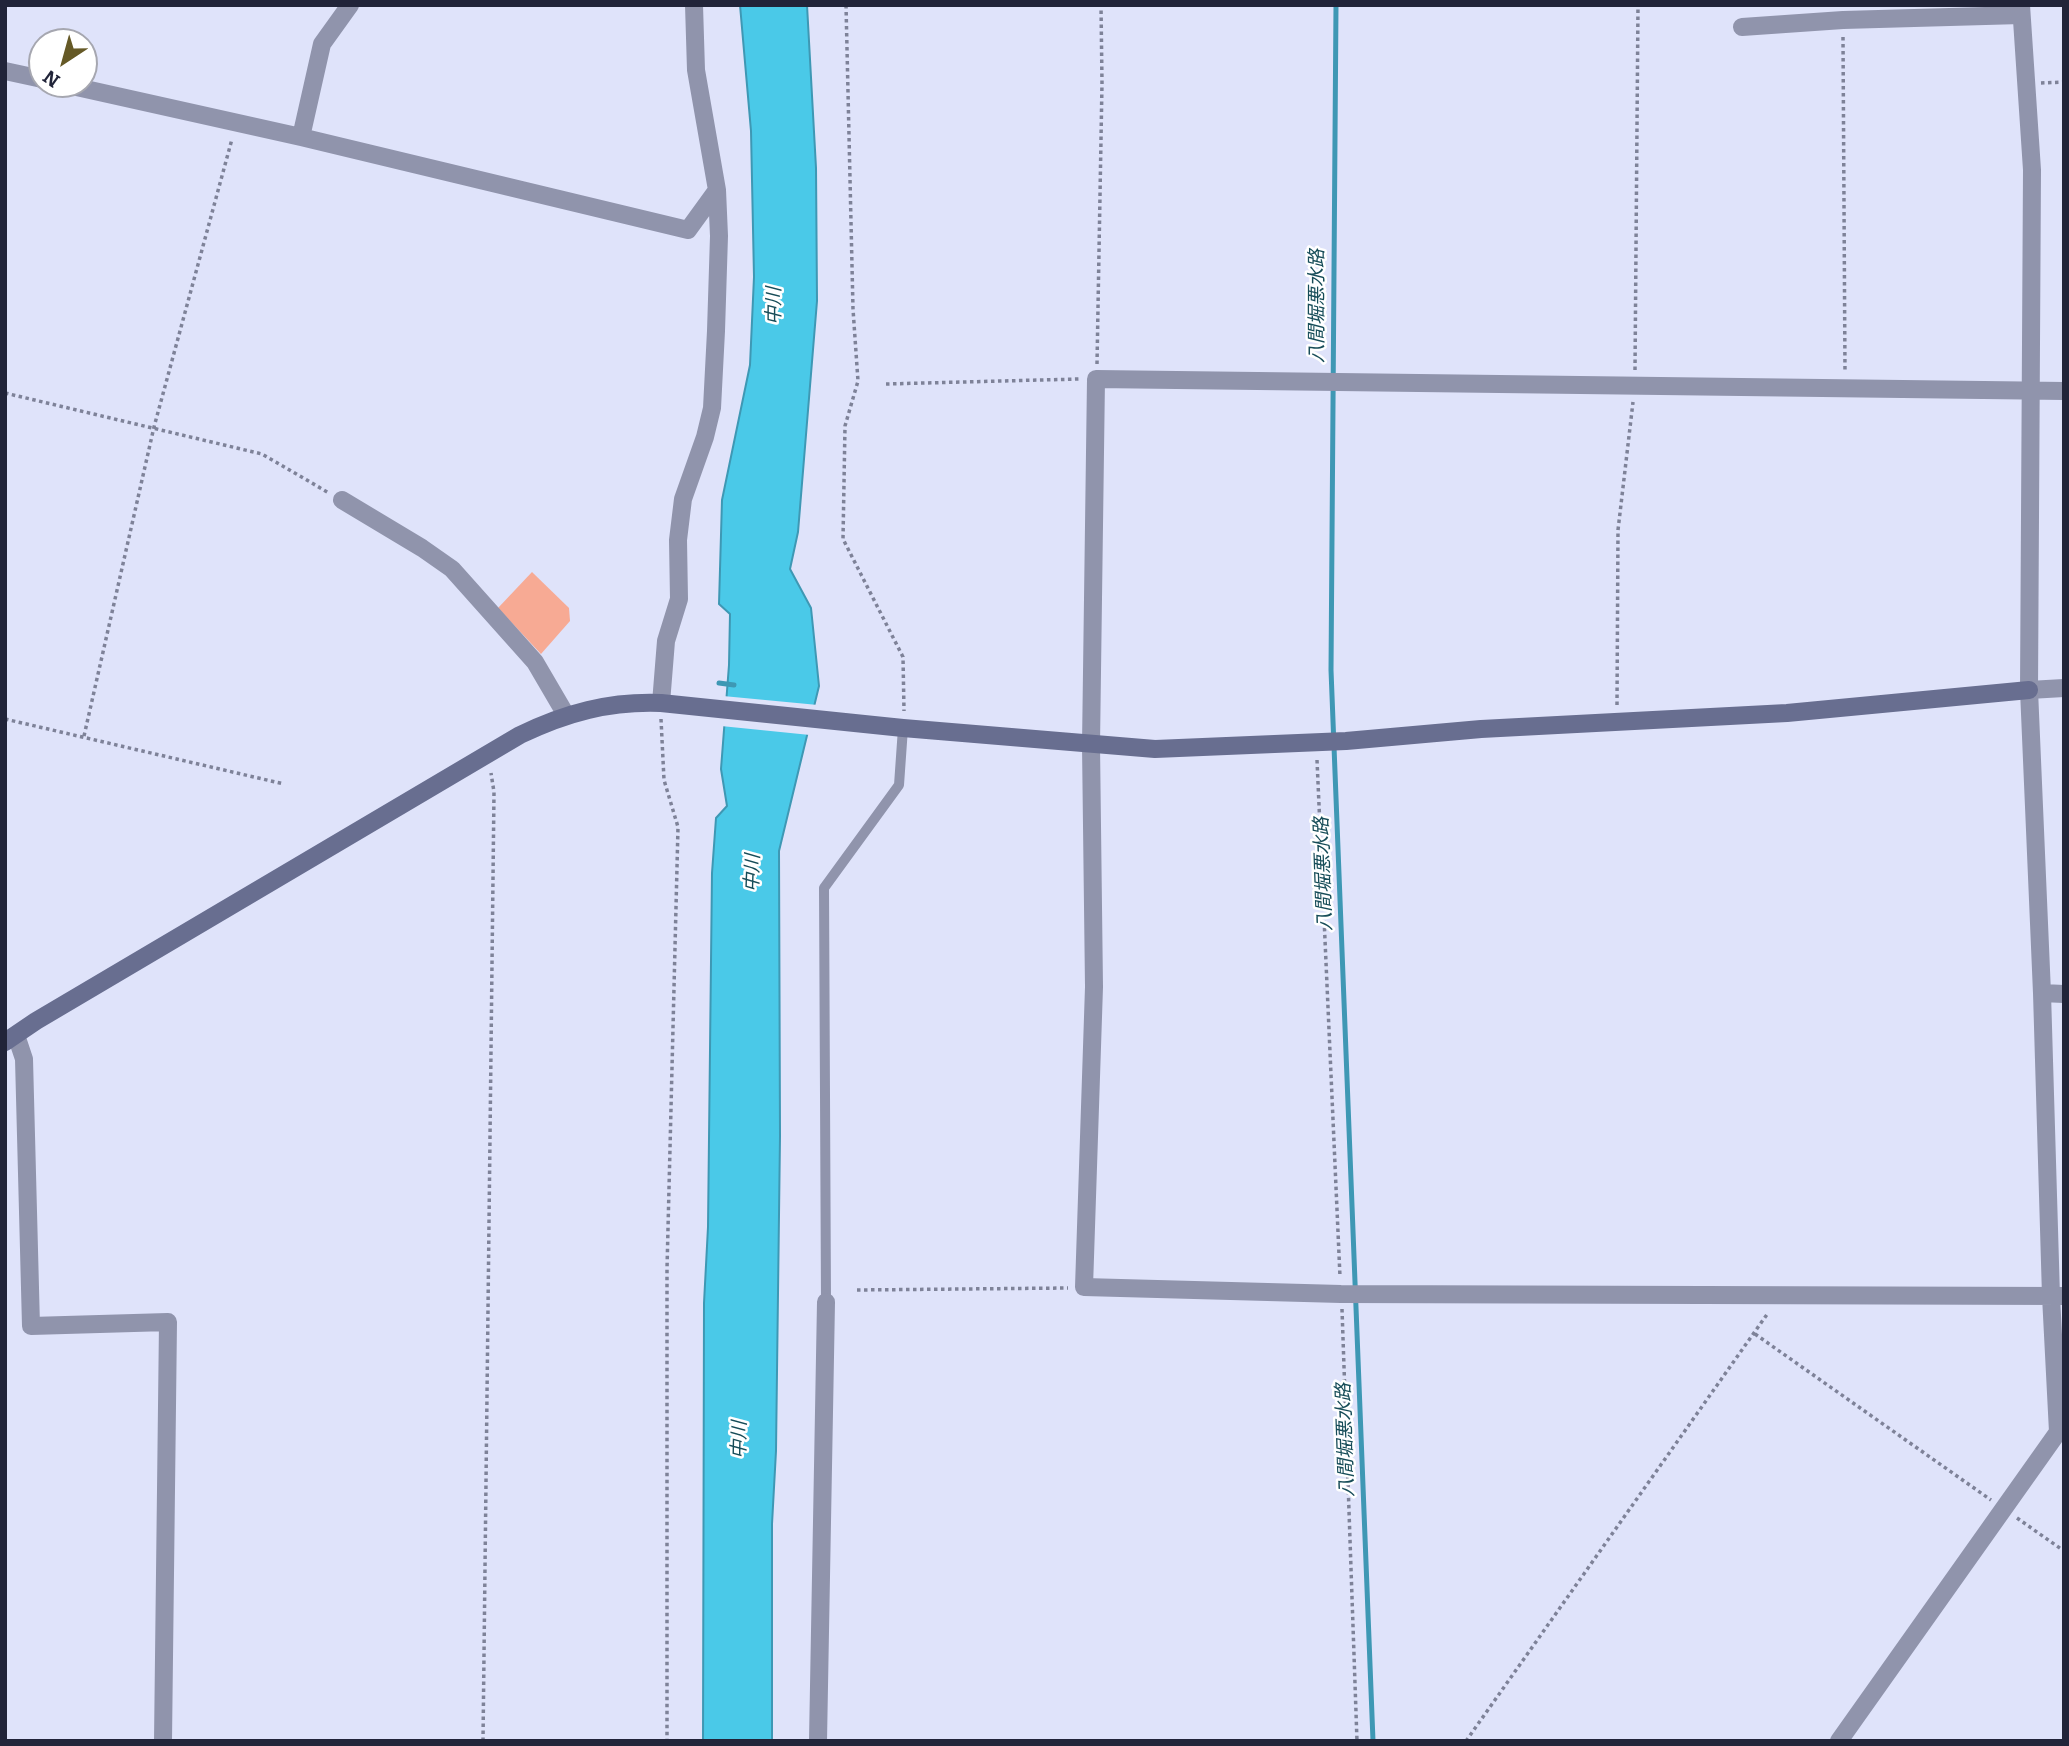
<!DOCTYPE html>
<meta charset="utf-8">
<style>
body{margin:0}
#map{position:relative;width:2069px;height:1746px;overflow:hidden;background:#dfe3fa;font-family:Bitter,serif}
canvas{display:block}
.frame{position:absolute;inset:0;border:7px solid #212439;pointer-events:none}
.north{position:absolute;left:28px;top:28px;width:70px;height:70px;box-sizing:border-box;background:#fff;border:2px solid #a6a7b0;border-radius:50%;rotate:216deg;font-size:19px;font-weight:700;line-height:28px;text-align:center;color:#212439}
.north::after{content:'';display:block;margin:auto;width:24px;height:32px;background:#655926;clip-path:polygon(50% 0,100% 100%,50% 72%,0 100%)}
</style>
<div id="map">
<canvas width="2069" height="1746"></canvas>
<div class="frame"></div>
<div class="north">N</div>
</div>
<script>
const g = document.querySelector('canvas').getContext('2d');
g.lineJoin = 'round';
function paint(path, color) { g.fillStyle = color; g.fill(path, 'evenodd'); }
function trace(path, color, width, dash) { g.strokeStyle = color; g.lineWidth = width; g.lineCap = dash ? 'butt' : 'round'; g.setLineDash(dash || []); g.stroke(path); }
function write(font, color, halo, rows, align = 'center') {
  g.font = font + ' Bitter,"Noto Sans JP",serif'; g.lineWidth = 5; g.setLineDash([]); g.textBaseline = 'middle'; g.strokeStyle = halo; g.fillStyle = color; for (const [text, x, y, turn = 0] of rows) {
    g.save(); g.translate(x, y); g.rotate((+turn || 0) * Math.PI / 180); g.textAlign = isNaN(turn) ? turn : align; if (halo) g.strokeText(text, 0, 0); g.fillText(text, 0, 0); g.restore();
  }
}
paint(new Path2D(`
 M532 572 569 608 570 621 541 654 498 608Z`), '#f7aa94');
const water = new Path2D(`
 M740 5H807L816 168 817 301 798 532 790 569 811 608 819 686 779 851 780 1136 776 1451 772 1524V1741H703L704 1303 708 1227 712 873 716 818 727 806 721 769 729 665 730 614 719 604 722 500 750 365 754 277 751 131Z`);
paint(water, '#4ac9e8');
trace(water, '#3e98b4', 2);
paint(new Path2D(`
 M723 696 818 705 810 735 721 726Z`), '#dfe3fa');
trace(new Path2D(`
 M1336 5 1331 670 1373 1741
 M719 683 734 685`), '#3e98b4', 5);
trace(new Path2D(`
 M846 5 853 309 858 381 845 426 843 539 903 657 904 711
 M1843 37 1845 372
 M2041 83 2064 82
 M1097 364 1102 83 1101 5
 M1635 370 1638 5
 M886 384 1079 379
 M5 393 262 454 329 493
 M1617 705 1618 530 1633 402
 M5 719 284 784
 M661 719 664 780 678 827 667 1269V1741
 M84 736 154 427 232 139
 M1317 760 1340 1277
 M857 1290 1068 1288
 M1342 1309 1357 1741
 M1755 1334 1991 1500
 M2017 1518 2064 1551
 M483 1741 494 792 491 773
 M1466 1741 1768 1313`), '#7e8298', 3.5, [3.5, 3.5]);
trace(new Path2D(`
 M826 1302 824 888 899 785 903 728`), '#9094ac', 10);
trace(new Path2D(`
 M1742 27 1843 20 2021 15
 M5 71 42 79
 M63 84 301 137 688 230 717 190
 M301 137 322 44 350 5
 M2064 391 1096 379 1091 745 1094 987 1084 1287 1341 1294 2064 1296
 M342 500 422 548 452 569 535 662 566 715
 M2029 690 2064 688
 M661 703 666 641 679 599 678 540 683 499 705 437 712 408 716 331 719 236 717 190 696 70 694 5
 M2042 993 2064 994
 M16 1035 24 1059 31 1326 168 1322 163 1741
 M818 1741 826 1302
 M1839 1741 2058 1432 2051 1296 2042 993 2029 690 2032 170 2021 5`), '#9094ac', 18);
trace(new Path2D(`
 M5 1042 36 1021 520 735C566 713 609 701 661 703L903 728 1155 749 1346 741 1481 729 1787 713 2029 690`), '#686e90', 18);
write('italic 19px', '#164c58', '#fff', [
 ["中川",775,306,-90],
 ["八間堀悪水路",1318,306,-90],
 ["中川",753,873,-88],
 ["八間堀悪水路",1324,874,-92],
 ["中川",740,1440,-89],
 ["八間堀悪水路",1346,1440,-92]
]);
</script>
